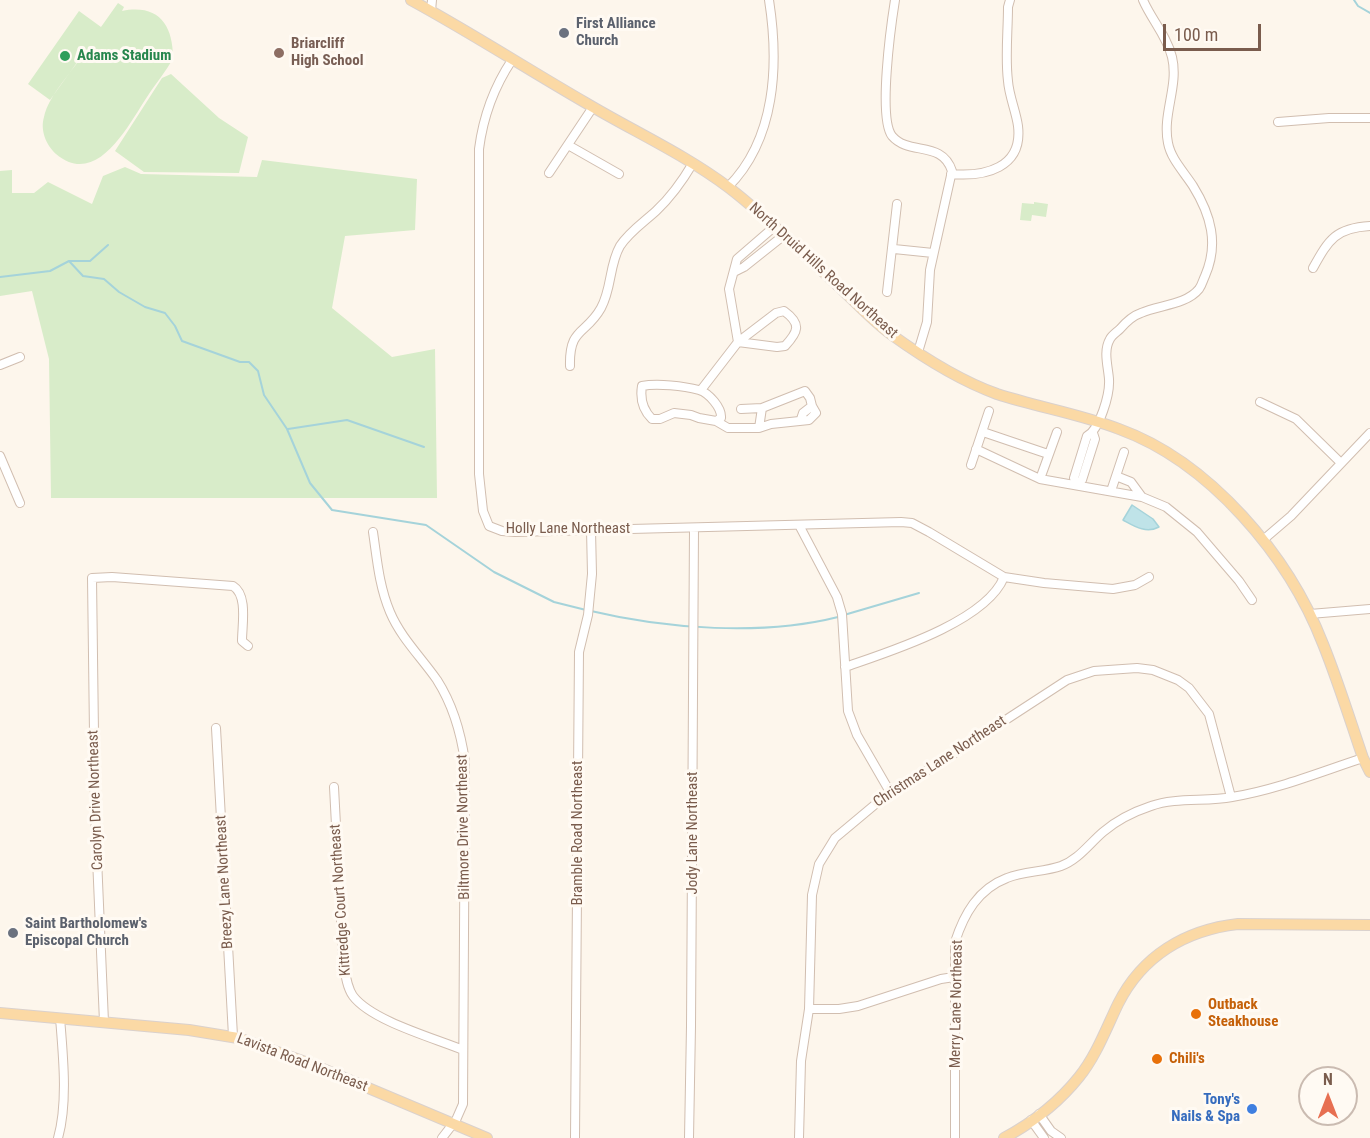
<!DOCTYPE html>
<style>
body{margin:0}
#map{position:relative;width:1370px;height:1138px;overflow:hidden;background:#fdf6ec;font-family:"Roboto Condensed",sans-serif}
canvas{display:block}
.north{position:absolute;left:1298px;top:1066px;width:60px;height:60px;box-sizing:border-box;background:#fffaf3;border:2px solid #cabbb1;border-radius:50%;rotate:0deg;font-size:16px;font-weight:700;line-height:24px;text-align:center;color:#7a5c4d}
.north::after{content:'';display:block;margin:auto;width:21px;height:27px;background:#e76f51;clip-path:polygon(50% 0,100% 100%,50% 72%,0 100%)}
.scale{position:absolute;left:1163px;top:24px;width:98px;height:27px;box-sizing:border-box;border:3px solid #7a5c4d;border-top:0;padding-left:8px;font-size:18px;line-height:21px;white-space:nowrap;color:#7a5c4d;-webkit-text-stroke:4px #fffaf3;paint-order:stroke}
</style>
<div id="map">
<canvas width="1370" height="1138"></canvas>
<div class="north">N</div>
<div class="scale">100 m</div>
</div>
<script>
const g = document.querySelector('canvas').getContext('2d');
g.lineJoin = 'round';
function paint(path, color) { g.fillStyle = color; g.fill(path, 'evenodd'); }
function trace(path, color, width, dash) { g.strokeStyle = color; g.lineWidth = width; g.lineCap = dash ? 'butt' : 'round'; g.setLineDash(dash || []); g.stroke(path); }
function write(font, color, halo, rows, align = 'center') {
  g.font = font + ' "Roboto Condensed",sans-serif'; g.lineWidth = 6; g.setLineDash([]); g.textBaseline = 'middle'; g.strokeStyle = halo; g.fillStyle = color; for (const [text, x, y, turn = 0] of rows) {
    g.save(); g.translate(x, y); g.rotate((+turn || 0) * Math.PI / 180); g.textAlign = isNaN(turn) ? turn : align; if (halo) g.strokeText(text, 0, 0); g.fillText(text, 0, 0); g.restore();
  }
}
paint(new Path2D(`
 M118 3 124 7 122 11C158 4 173 24 173 58 166 72 155 84 147 97 129 124 97 189 56 154 46 145 40 130 44 117 49 94 74 70 86 50L50 100 28 84 79 11 101 27Z
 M171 74 219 118 248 137 239 173 144 172 115 151 162 78Z
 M262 160 417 179 415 230 345 236 332 308 392 357 435 349 437 498H51L49 359 32 291 0 296V171L12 170V193H34L48 182 92 204 103 176 125 167 141 174 257 177Z
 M1034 202 1048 204 1046 217 1032 215 1031 221 1020 220 1022 203 1034 204Z`), '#d8ecc9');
const water = new Path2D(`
 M1132 505 1153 519 1159 527C1146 534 1134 526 1123 520Z`);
paint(water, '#bfe3e8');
trace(water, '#a5d3da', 1.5);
trace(new Path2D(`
 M1354 0 1358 6 1370 13
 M69 261H90L108 245
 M0 277 50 271 69 261 83 276 104 279 119 292 145 307 165 313 175 326 182 341 240 362H249L258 371 264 395 287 429 310 483 332 510 426 525 494 572 554 602 586 610
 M288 429 347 420 424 447
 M591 611C666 629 763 636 838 617
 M844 615 919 593`), '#a5d3da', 2);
const minor = new Path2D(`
 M895 0C891 25 878 118 892 136 909 156 942 140 952 171L930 270 927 322 918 352
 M431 11 432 0
 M512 60C494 87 483 118 479 149V474L483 511 489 526 502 531 515 532 901 522 912 523 929 532 1004 577 1044 583 1113 589 1135 585 1149 577
 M1278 122 1329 118H1370
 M568 145 619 174
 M549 173 593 107
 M951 174C985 177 1023 168 1018 126 1016 111 1009 96 1008 81 1005 57 1008 31 1008 7L1010 0
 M728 187C776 139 779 64 769 0
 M894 249 933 253
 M1313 268C1329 239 1336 228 1370 226
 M734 272 744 267 783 236
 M887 292 897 204
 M784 311C802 324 798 332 785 346L777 347 738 342 776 313Z
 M0 365 20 357
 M570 366C569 327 586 335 601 308 612 288 609 265 620 246 629 232 644 222 656 211 671 197 683 180 693 163
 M701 390 738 342 729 289 737 259 774 227
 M1260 402 1296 419 1341 463
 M741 409 762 408
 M716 421 721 418C722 408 709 393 699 390 684 386 657 383 642 386 640 398 643 410 652 419H660L674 413 691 415 699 418 716 421 728 428H759L762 408 805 391 810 398 812 406 803 413 801 419
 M759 428 771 424 809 420 816 413 812 406
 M983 432 1048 454
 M976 449 1040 479 1142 497 1166 507 1197 532 1239 581 1252 600
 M0 456 20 503
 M971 465 989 411
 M1116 476 1131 482 1142 497
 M1040 479 1057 432
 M1077 484 1074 478 1087 436C1100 429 1110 394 1109 379 1108 366 1103 351 1110 339 1112 335 1117 332 1120 329 1126 322 1132 316 1141 313 1159 305 1186 305 1199 289 1202 285 1203 280 1205 276 1219 244 1211 215 1193 186 1184 172 1171 159 1168 143 1162 114 1179 86 1172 57 1167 36 1151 19 1143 0
 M1077 484 1082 480 1095 439 1093 433
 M1111 491 1124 452
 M799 525 837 597 842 614 848 711 857 735 890 792
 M373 532C377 559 379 586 390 612 401 638 421 657 437 680 453 705 461 733 465 762L463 1104 456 1120 442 1138
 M1263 540 1291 516 1370 433
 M1310 614 1370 609
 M845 667C888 652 986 622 1004 577
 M216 728 233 1036
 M334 787 343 959C345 971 346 986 353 996 372 1021 434 1038 463 1050
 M809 1009H839L858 1006 941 979 954 977
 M104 1022 95 811 92 578 112 577 233 586C248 595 242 625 242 641L248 646
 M1039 1114 1051 1131 1061 1138
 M1031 1120 1044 1138
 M58 1138C68 1103 63 1055 60 1018
 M575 1138 579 652 588 615 592 574 591 530
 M689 1138 691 1026 694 528
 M799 1138 801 1061 809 1009 812 895 819 864 835 838 890 792 938 764 1067 680 1094 671 1137 668 1153 670 1178 680 1189 688 1209 714 1231 797
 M955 1138V942C964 914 978 889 1007 878 1024 871 1044 872 1061 866 1078 860 1089 844 1103 832 1117 820 1133 812 1151 806 1176 797 1206 802 1232 797 1276 790 1320 772 1363 758`);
const major = new Path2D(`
 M411 0C470 32 527 69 586 103 633 131 684 154 728 187 765 215 798 249 832 280 852 298 870 319 892 335 924 358 961 381 997 394 1037 407 1080 414 1119 429 1210 462 1289 556 1323 644 1338 681 1350 720 1363 758L1370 772
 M0 1013 189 1030 238 1038 316 1066 487 1138
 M1004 1138C1032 1123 1059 1102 1079 1077 1096 1056 1106 1029 1118 1004 1142 956 1185 930 1238 924L1370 925`);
trace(minor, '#d1beb0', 10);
trace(major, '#dad1cd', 12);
trace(minor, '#fff', 8);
trace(major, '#fbd9a5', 10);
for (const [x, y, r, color] of [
 [564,33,6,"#6b7280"],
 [279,53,6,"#8d6e63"],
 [65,56,6,"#2e9e5b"],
 [13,933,6,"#6b7280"],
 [1196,1014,6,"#e8710a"],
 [1157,1059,6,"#e8710a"],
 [1252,1109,6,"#3f7fe0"]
]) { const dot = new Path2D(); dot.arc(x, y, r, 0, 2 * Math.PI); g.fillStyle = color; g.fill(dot); trace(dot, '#fffaf3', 2); }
write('bold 15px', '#5b616d', '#fffaf3', [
 ["First Alliance",576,24],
 ["Church",576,41],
 ["Saint Bartholomew's",25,924],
 ["Episcopal Church",25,941]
], 'left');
write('bold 15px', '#785e54', '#fffaf3', [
 ["Briarcliff",291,44],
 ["High School",291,61]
], 'left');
write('bold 15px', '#27864d', '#fffaf3', [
 ["Adams Stadium",77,56]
], 'left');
write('15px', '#7a5c4d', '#fffaf3', [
 ["North Druid Hills Road Northeast",823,271,42],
 ["Holly Lane Northeast",568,529],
 ["Christmas Lane Northeast",940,762,-33],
 ["Carolyn Drive Northeast",96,800,-92],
 ["Biltmore Drive Northeast",464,827,-91],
 ["Bramble Road Northeast",578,833,-90],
 ["Jody Lane Northeast",693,833,-90],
 ["Breezy Lane Northeast",225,882,-93],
 ["Kittredge Court Northeast",341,900,-94],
 ["Merry Lane Northeast",957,1004,-89],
 ["Lavista Road Northeast",302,1063,21]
]);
write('bold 15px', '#c56008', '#fffaf3', [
 ["Outback",1208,1005],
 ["Steakhouse",1208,1022],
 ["Chili's",1169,1059]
], 'left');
write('bold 15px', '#366cbe', '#fffaf3', [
 ["Tony's",1240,1100],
 ["Nails & Spa",1240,1117]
], 'right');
</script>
